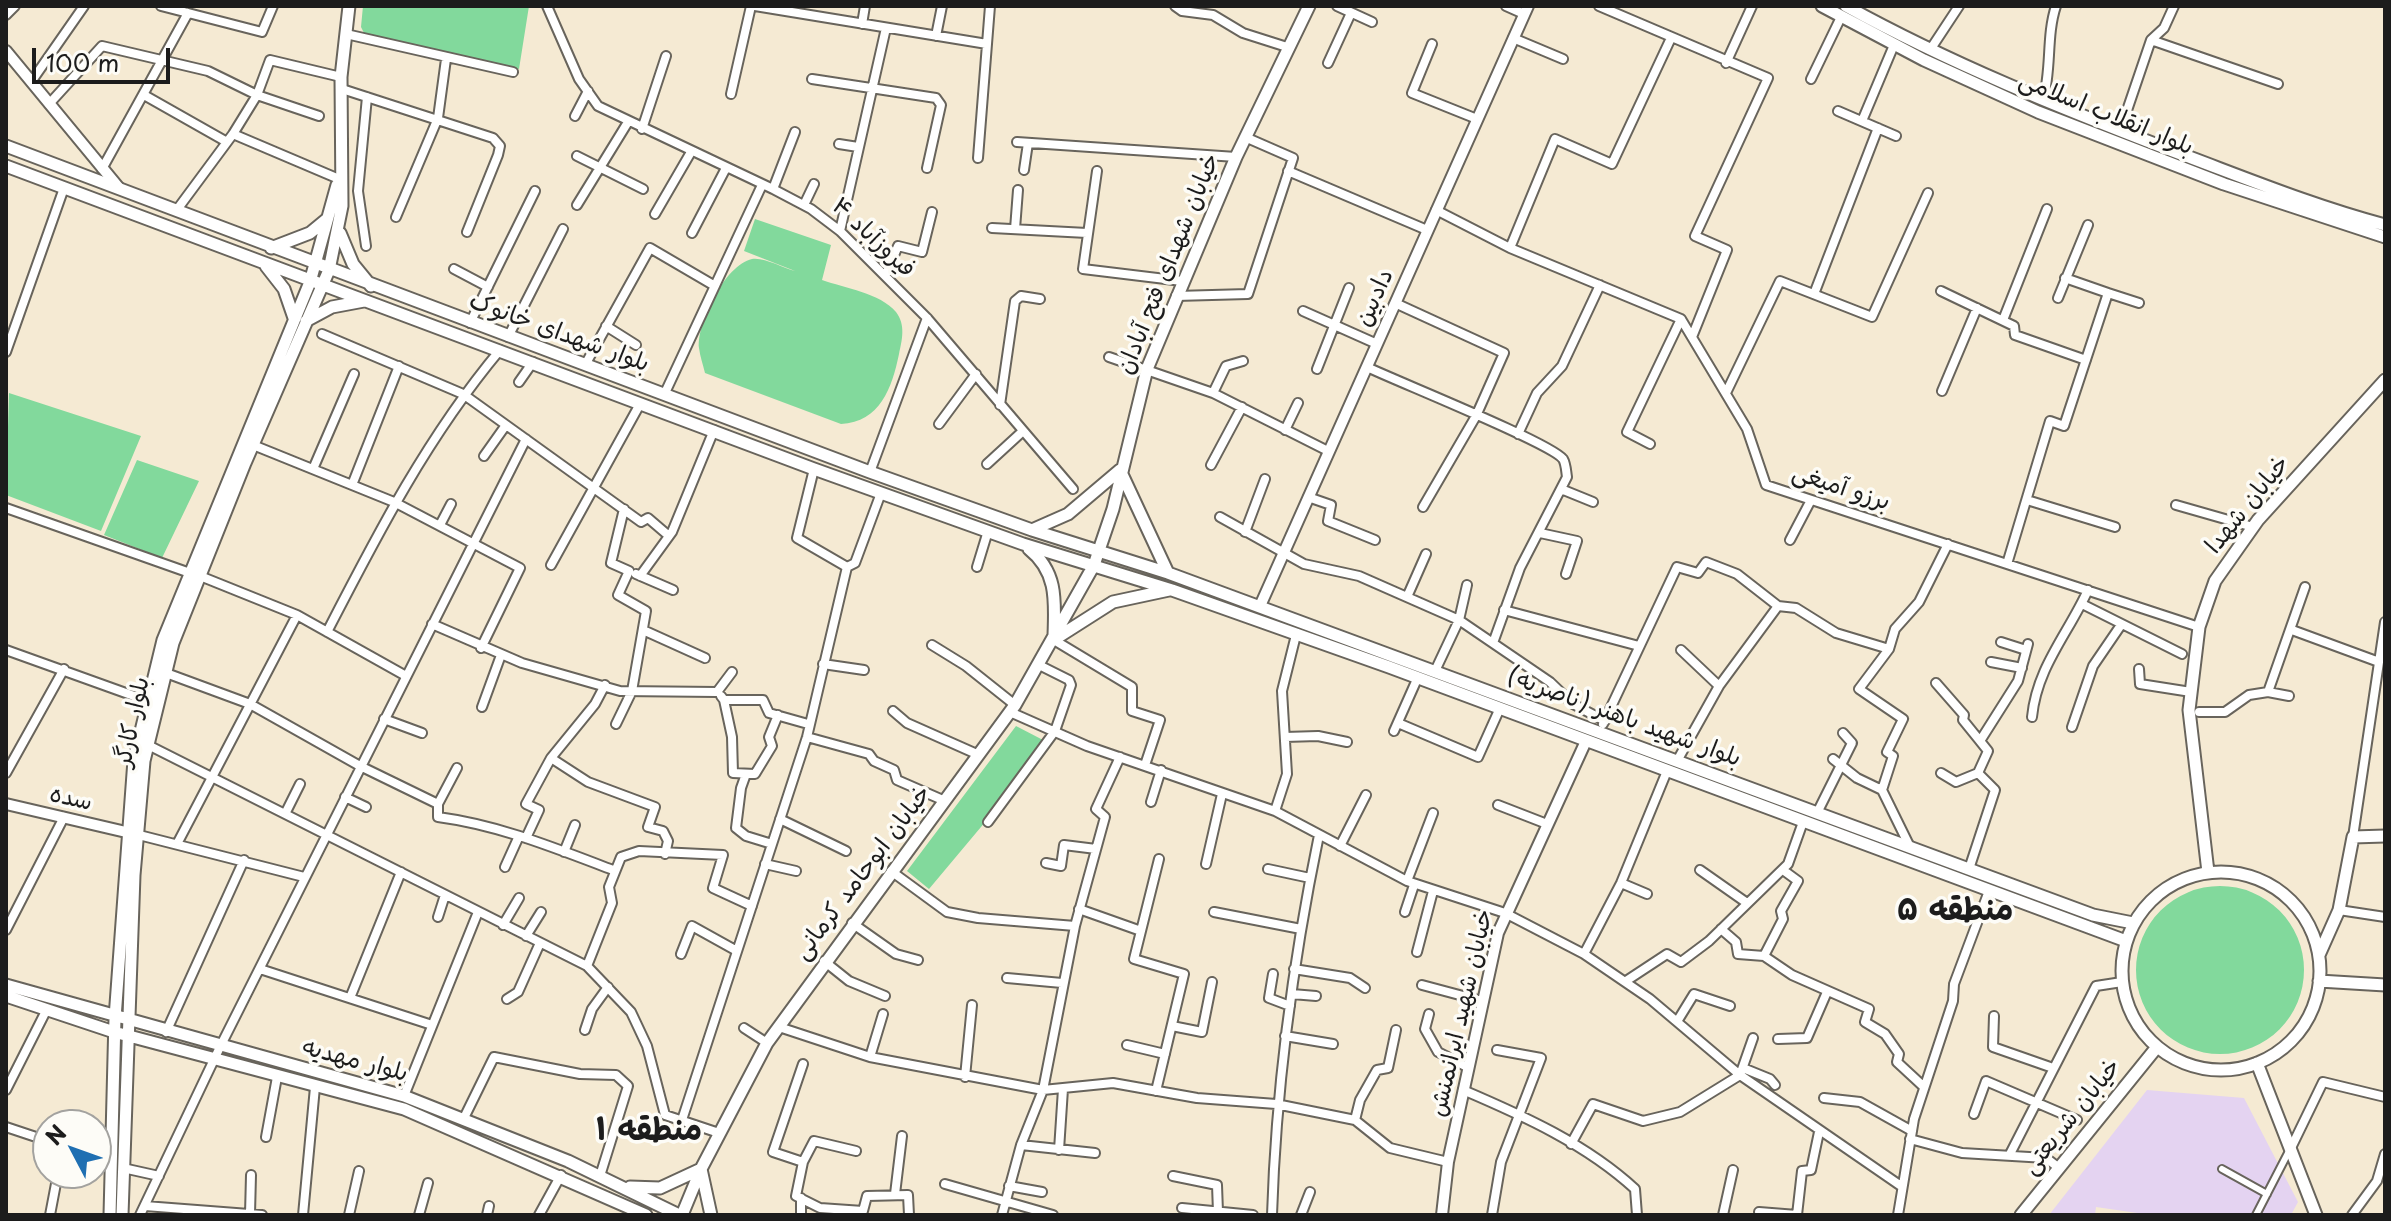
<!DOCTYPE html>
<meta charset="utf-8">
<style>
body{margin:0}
#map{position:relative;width:2391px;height:1221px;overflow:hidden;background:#f5ead3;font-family:"Playpen Sans",sans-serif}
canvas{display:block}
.frame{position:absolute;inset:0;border:8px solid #1c1c1c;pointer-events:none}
.north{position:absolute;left:32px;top:1109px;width:80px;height:80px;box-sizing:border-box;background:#fdfcf7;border:2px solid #a3a29f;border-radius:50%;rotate:311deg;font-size:22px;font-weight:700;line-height:32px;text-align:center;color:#1c1c1c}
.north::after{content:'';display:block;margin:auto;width:28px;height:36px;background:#1f6fb2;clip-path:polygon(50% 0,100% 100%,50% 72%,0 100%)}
.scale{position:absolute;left:32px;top:48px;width:138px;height:36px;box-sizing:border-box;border:4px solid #1c1c1c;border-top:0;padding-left:10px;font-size:24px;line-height:28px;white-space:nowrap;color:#1c1c1c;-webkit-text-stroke:6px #fdfcf7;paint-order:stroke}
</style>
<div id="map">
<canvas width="2391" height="1221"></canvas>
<div class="frame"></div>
<div class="north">N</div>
<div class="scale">100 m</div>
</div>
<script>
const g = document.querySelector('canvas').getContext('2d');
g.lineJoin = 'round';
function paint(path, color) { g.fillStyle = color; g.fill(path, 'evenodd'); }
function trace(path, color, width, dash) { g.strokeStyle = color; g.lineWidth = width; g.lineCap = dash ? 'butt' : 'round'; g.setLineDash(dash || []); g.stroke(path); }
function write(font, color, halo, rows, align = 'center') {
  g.font = font + ' "Playpen Sans","Playpen Sans Arabic",sans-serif'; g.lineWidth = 7; g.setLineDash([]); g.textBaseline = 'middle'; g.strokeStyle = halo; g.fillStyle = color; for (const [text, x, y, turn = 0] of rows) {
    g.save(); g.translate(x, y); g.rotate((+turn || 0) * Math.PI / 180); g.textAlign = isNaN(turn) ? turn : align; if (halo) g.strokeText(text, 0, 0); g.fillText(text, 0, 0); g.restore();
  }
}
paint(new Path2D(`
 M2147 1090 2244 1098 2298 1202 2291 1215H2151L2096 1207 2095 1215H2049Z`), '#e4d3f1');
paint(new Path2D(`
 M363 6H529L519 69 365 35 361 27Z
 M755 219 831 245 822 280C845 288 880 293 896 312 906 325 902 340 899 354 892 388 880 422 841 424L705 373C703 365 700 356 699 348 697 322 725 265 752 259 764 257 783 268 795 271L744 251Z
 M9 393 141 436 101 531 6 495Z
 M137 460 199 481 162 558 104 535Z
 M1016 726 1043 740 986 821 929 889 907 871Z
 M2136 970a84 84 0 1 1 168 0a84 84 0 1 1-168 0Z`), '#82d99c');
const pedestrian = new Path2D(`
 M2222 1169 2267 1194
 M2256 1215 2289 1151`);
const minor = new Path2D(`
 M161 6 262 32 273 6
 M547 6 579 79 598 106 773 189 811 209 840 231 927 318 1073 489
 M755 6 987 44
 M1175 6 1182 11 1213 15 1243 33 1287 47
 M1337 6 1372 22
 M1506 6 1524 14
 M1599 6 1768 78 1695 236 1727 250 1692 337
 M6 15 15 6
 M862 24 865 6
 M346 34 513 72
 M936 36 942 6
 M1513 38 1563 59
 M2151 40 2278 84
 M1432 44 1412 93 1477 119
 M1930 50 1959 6
 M1328 63 1351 13
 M1726 63 1752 6
 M812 79 936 98 941 105 927 168
 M1811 79 1841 17
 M31 82 84 6
 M342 89 493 138 500 146 498 155 467 232
 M731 94 751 6
 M144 95 227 142
 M2043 100C2052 69 2046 36 2056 6
 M49 104 102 46 208 71 257 95 319 116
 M1838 111 1896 136
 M575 116 588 91
 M1862 121 1894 45
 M642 129 666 56
 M2120 131 2151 40 2164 28 2174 6
 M233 134 339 179
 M1017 142 1236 157
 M839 144 858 147
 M577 156 643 189
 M978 158 990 6
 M102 169 188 13
 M1024 170 1028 143
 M1097 171 1083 269 1182 281
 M1288 171 1427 230
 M773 189 795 132
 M577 205 628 122
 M804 205 814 184
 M1436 210 1510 248 1681 319 1747 429 1766 485 2199 627
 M176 211 233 134 257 95 270 60 341 77
 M655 214 691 152
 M396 217 438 118 446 59
 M992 228 1087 233
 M1015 229 1018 190
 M840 231 886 28
 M692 233 726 168
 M366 246 358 191 367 97
 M1510 248 1555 139 1612 164 1671 38
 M454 269 488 287
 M886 274 898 246 922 252 932 212
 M1941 291 2014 326 2015 335 2086 360
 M2108 293 2139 303
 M1814 294 1878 128
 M1176 296 1248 294 1293 158 1245 137
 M2058 298 2088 225
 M1395 303 1504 353 1476 416 1423 507
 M1303 311 1377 344
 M2003 320 2047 209
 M470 323 535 191
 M606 326 636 345
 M322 334 463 394 641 522 648 518 669 536
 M508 337 563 229
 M6 352 64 188
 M1109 357 1213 393 1328 451
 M585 365 650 248 715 286
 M1367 367C1396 381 1551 443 1563 459 1566 464 1566 471 1567 477L1520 568 1493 643
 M1317 369 1349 288
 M519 382 533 362
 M1942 391 1977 308
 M1213 393 1226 366 1243 361
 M1726 393 1780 281 1872 317 1928 193
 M664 395 762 185
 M1000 405 1015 301 1021 296 1040 299
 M939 424 976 374
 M1285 430 1298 403
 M1518 434 1537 393 1562 366 1600 285
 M1650 444 1627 432 1681 319
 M253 445 394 502 520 568 481 648
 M484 456 506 425
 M987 464 1023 431
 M1211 465 1242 407
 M313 469 354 374
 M814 469 797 538 847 567
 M870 472 927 318
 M352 485 399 366
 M1561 489 1593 502
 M1308 497 1331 505 1328 521 1375 540
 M2027 500 2115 527
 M2176 505 2253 527
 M6 508 190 573
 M1220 517 1304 564 1359 576 1459 620 1550 682 1573 704 1605 721
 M440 525 451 504
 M1245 532 1265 479
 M1540 533 1577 541 1566 574
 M1790 540 1811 500
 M2007 564 2050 421 2064 426 2108 293 2065 278
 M551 565 640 404
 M847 567 855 563 881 493
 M977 567 988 531
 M636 574 673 590
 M200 576 297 615 406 676
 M640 576 672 532 714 430
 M1407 597 1426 554
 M2082 604 2182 654
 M1778 606 1796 608 1836 633 1889 649
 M1504 610 1639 646
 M432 624 522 663 620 691 717 692 732 672
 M643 630 705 658
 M2292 630 2379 662
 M327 632C378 533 428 436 500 350
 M1054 640 1132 687V711L1160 720 1145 765
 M2001 642 2026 650
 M932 645 966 666 1015 705
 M6 650 148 701
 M1681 650 1719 686
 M1991 662 2022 668
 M823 664 864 670
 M2139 669 2140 684 2191 692
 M1435 671 1459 620 1467 585
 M166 673 250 704 360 766 438 804V817C499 825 555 848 613 870
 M1936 683 1964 715 1963 720 1980 741
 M605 685 595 704 551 758 588 782 655 807 648 827 663 831 668 841 665 854
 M2268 692 2305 587
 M721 696 724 700H763L769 713 808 724
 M724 700 732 737 733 773 755 774 772 746 769 737 778 715
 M482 707 501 655
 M893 711 907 723 979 755
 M1010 712 1087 746 1275 811 1407 881 1505 913 1584 954 1650 999 1740 1075 1901 1186
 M2199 712H2225L2249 695 2268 692 2289 696
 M2032 717C2037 667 2068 634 2088 590
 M384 719 422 733
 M1398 723 1478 757 1500 708
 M616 724 632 691 646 611 618 595 629 571 611 563 624 509
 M1603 724 1677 567 1698 573 1706 562 1737 574 1778 606
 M2072 727 2093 666 2121 625
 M1394 731 1418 677
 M807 737 869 754 874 761 894 770 897 780 945 801
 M1285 737 1318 736 1347 742
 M148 745 587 966 631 1012 647 1046 665 1115 719 1133
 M1833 759 1857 778 1882 790
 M1677 761 1719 686 1778 606
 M6 773 64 669
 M1941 773 1956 782 1978 773
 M746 774 741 788 736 828 746 836 772 844
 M345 797 366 807
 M1151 802 1161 770
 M438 804 457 768
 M1498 805 1547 824
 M1275 811 1287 774 1282 691 1296 635
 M286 812 300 784
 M1817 813 1852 743 1843 733
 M780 819 846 851
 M988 822 1055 731 1071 685 1069 680 1039 665
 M139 835 304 877
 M2353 837 2385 622
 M526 838 539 810 526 804 551 758
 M177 844 297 615
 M1340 846 1366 795
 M1910 847 1882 790 1893 756 1887 752 1903 719 1859 689 1889 649 1895 629 1919 602 1948 544
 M564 852 575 825
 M1046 863 1061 866 1064 845 1096 849
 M765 864 796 871
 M1206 864 1222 794
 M505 867 519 836
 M1268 869 1310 878
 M1969 869 1995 790 1978 773 1988 751 1980 741 2018 681 2028 644
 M1700 870 1747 903
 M891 871 947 912 978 918 1075 926
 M1407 881 1433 813
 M1621 883 1647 894
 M1079 909 1141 931
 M2339 910 2385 917
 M1214 912 1301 929
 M1405 912 1414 885
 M438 917 445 895
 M852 923 896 954 918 960
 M503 925 519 898
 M1721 929 1736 942 1738 954 1764 956 1792 975 1869 1009 1865 1022 1885 1034 1899 1054 1897 1062 1924 1087
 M6 930 64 817
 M526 936 541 912
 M1417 952 1433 891
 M681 954 692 926 737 951
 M1584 954 1621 883 1667 771
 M1764 956 1783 919 1781 911 1798 881 1783 870
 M824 961 849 981 885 996
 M587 966 612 903 609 887 621 857 639 851 723 855 713 888 752 906
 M260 969 432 1025
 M1294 969 1350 978 1365 988
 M1273 974 1269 998 1290 1006
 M1007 978 1062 983
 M1626 981 1667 954 1681 962 1709 941 1788 864 1803 822
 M1422 985 1482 1001
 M1292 994 1316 996
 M350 998 401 872
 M507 999 518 992 540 943
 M1429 1014 1425 1029 1438 1052 1467 1067
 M1994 1016 1993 1047 2053 1068
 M1678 1020 1694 994 1730 1006
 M1172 1026 1202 1032 1212 982
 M779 1027 870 1057 1043 1090 1113 1083 1197 1098 1276 1104 1355 1120 1390 1148 1448 1162
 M744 1028 767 1043
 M585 1030 592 1009 608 987
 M166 1032 244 860
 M1285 1036 1333 1044
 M1778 1039 1807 1038 1827 992
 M1127 1045 1165 1054
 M870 1057 883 1014
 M803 1064 773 1152 803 1162
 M1743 1068 1770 1079 1775 1085
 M965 1077 972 1005
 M6 1090 47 1009
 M1463 1090C1524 1116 1586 1144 1635 1189L1637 1215
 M1156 1091 1184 974 1134 959 1159 859
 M404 1096 478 912
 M1824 1098 1860 1102 1912 1131
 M1974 1114 1986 1081 2077 1120
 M463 1120 494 1057 580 1074 616 1075 628 1086 600 1176
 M682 1120 807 737 847 567
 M1355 1120 1360 1100 1377 1070 1388 1068 1396 1030
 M6 1127 48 1141
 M266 1137 277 1077
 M1910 1139 1962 1153 2046 1158 2059 1168
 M1571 1144 1593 1104 1643 1121 1680 1112 1740 1075 1753 1038
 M1021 1145 1095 1153
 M2291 1148 2323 1082 2385 1097
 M1059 1150 1063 1089
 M856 1151 814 1141 803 1162 796 1196 820 1208 863 1211 867 1196 908 1195 909 1215
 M2010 1154 2096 986 2122 982
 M96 1157 112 1162
 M123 1168 159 1176
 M1173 1176 1217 1185 1218 1212
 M945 1184 1053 1215
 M1009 1186 1042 1192
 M895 1194 902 1136
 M801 1198V1215
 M145 1206 262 1215
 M1182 1208 1253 1215
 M1759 1212 1797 1215
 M250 1214 251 1175
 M50 1215 58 1173
 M140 1215 220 1047 526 439
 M303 1215 315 1087
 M349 1215 359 1171
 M419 1215 428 1183
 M487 1215 489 1206
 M539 1215 561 1175
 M1002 1215 1021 1145 1043 1090 1075 926 1105 817 1096 809 1120 757
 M1272 1215C1276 1086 1293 961 1319 835
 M1301 1215 1310 1192
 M1492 1215 1501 1162 1541 1058 1497 1050
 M1723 1215 1733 1170
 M1797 1215 1802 1171 1811 1170 1819 1132
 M1898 1215 1914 1119 1953 1001 1954 984 1989 891
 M2352 1215 2377 1181 2385 1154`);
const tertiary = new Path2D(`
 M6 51 119 188
 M1260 606 1528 6
 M6 804 126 832
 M1442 1215 1448 1162 1498 933 1586 741`);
const secondary = new Path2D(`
 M1822 6 1924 60 2038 112 2224 184 2385 237
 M1846 6C1951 64 2061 108 2173 151 2243 177 2313 206 2385 225
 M6 146 870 472 1032 530 1168 573 2093 915 2133 923
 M6 166 814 469 1023 544 1172 590 1389 667 2126 941
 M340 233 353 264 371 286
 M271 248 310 233 327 219
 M266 266 284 289 294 318
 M306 321 332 307 364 301
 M1034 529 1068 514 1120 470 1168 573
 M1029 549C1058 572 1055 602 1054 635
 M1055 639 1113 602 1169 590
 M2122 971a99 99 0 1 1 198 0a99 99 0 1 1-198 0Z
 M2208 872 2189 710 2199 627 2215 581 2258 520 2385 380
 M2319 955 2339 910 2353 837 2385 836
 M2319 981 2385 985
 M6 985 404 1096 568 1161 679 1215
 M6 996 114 1032 404 1109 646 1215
 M2257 1063 2316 1215
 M630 1187 660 1188 701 1169 711 1215
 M110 1215 115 1018 134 760 163 640 310 282 337 185
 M122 1215 134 875 144 761 173 643 245 463 329 270 342 206 341 77 349 6
 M682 1215 701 1169 767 1043 1015 705 1094 565 1113 509 1147 369 1236 157 1309 6
 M2021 1215 2157 1047`);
trace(pedestrian, '#68645c', 10);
trace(minor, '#68645c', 12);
trace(tertiary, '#68645c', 14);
trace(secondary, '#68645c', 15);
trace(pedestrian, '#fff', 6);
trace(minor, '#fff', 8);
trace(tertiary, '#fff', 10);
trace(secondary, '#fff', 11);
write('24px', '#1c1c1c', '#fdfcf7', [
 ["بلوار انقلاب اسلامی",2106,114,22],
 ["فیروزآباد ۴",873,238,43],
 ["خیابان شهدای فتح آبادان",1169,264,-68],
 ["دادبین",1375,298,-66],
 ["بلوار شهدای خانوک",559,333,20],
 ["برزو آمیغی",1841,488,18],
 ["خیابان شهدا",2248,505,-51],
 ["بلوار شهید باهنر (ناصریه)",1624,718,20],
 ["بلوار کارگر",133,722,-78],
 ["سده",71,799,13],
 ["خیابان ابوحامد کرمانی",863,873,-53],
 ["خیابان شهید ایرانمنش",1462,1013,-77],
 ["بلوار مهدیه",355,1061,15],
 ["خیابان شریعتی",2072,1117,-51]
]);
write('bold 32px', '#1c1c1c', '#fdfcf7', [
 ["منطقه ۵",1955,911],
 ["منطقه ۱",649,1131]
]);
</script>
